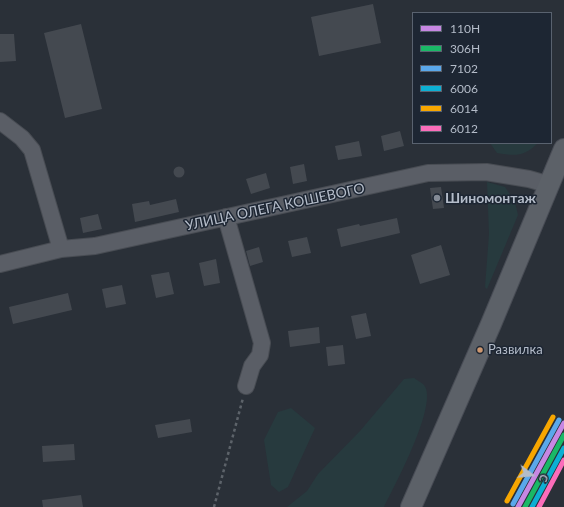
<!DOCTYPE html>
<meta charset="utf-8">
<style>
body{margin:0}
#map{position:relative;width:564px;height:507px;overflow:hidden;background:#2a3038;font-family:Lato,sans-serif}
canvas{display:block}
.legend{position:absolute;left:412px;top:12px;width:140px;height:132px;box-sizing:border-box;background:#1d2633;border:1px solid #59626f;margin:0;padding:5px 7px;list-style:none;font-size:12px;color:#b4bcc9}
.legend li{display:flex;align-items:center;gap:8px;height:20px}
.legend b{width:20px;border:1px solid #59626f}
.north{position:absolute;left:512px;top:455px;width:40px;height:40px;-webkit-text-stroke:3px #1d2633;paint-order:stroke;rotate:106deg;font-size:11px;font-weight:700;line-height:16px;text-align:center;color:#b4bcc9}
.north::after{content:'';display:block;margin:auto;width:14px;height:18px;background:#b4bcc9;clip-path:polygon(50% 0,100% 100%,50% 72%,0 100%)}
</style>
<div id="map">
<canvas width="564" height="507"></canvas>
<ul class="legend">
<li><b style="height:5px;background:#c787e3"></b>110Н</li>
<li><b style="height:5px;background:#1ab867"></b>306Н</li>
<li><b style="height:5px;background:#5aa8eb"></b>7102</li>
<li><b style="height:5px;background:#0dafd3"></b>6006</li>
<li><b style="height:5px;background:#f7a600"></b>6014</li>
<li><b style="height:5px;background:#fb6dba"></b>6012</li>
</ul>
<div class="north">С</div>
</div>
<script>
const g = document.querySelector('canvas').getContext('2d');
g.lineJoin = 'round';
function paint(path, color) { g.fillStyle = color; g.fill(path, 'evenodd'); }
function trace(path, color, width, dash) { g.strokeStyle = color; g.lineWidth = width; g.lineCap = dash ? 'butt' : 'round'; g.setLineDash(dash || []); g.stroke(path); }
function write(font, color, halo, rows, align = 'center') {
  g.font = font + ' Lato,sans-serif'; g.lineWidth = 3; g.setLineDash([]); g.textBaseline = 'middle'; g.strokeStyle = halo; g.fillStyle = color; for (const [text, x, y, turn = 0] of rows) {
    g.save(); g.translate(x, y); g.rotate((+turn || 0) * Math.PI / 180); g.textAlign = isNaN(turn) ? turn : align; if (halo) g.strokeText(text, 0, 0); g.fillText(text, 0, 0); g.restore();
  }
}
paint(new Path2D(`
 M490 143H538C524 157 515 156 497 153Z
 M487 182 505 187 515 202 518 215 487 289 485 287 489 234Z
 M414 378C417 380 422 383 424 385 439 403 394 487 384 507H287L307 491 318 474 360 431 404 379Z
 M291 408 315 428 288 487 279 492 271 485 264 440 278 412Z`), '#273a3e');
paint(new Path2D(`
 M373 4 381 43 319 56 311 17Z
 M81 24 102 109 65 118 44 33Z
 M0 34H14L16 61 0 62Z
 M400 131 404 146 384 151 381 136Z
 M359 141 362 156 338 160 335 146Z
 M304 164 307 181 293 184 290 167Z
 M173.5 172a5.5 5.5 0 1 1 11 0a5.5 5.5 0 1 1-11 0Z
 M266 173 270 188 251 194 246 179Z
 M441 187 444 208 433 209 430 188Z
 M176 199 179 212 135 222 132 204 149 201 150 205Z
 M98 214 102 229 83 233 80 218Z
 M397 218 400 233 341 247 337 229 359 224 360 226Z
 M307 237 311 253 292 257 288 241Z
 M441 245 450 275 420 284 411 255Z
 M259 247 263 262 250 266 246 251Z
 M216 259 220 283 204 286 199 263Z
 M169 272 174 294 156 298 151 275Z
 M122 285 126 304 106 308 102 289Z
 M68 293 72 310 13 324 9 307Z
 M366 313 371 336 356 339 351 316Z
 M319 327 320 343 290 347 288 331Z
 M343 345 345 364 328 366 326 347Z
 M190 419 192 432 158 438 155 425Z
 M74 444 75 460 43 462 42 446Z
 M81 495 83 507H43L42 500Z`), '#444950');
const minor = new Path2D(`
 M0 121 22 138 32 150 61 249
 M226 217 262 343 260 355 252 366 246 386
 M0 264 61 249 95 246 428 173 486 172 529 179 550 185`);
const major = new Path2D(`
 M411 507 491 324 564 149`);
trace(minor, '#484c53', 18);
trace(major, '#484c55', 22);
trace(new Path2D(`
 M214 507 243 398`), '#5d636a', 2.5, [3, 3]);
trace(minor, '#5a5e66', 16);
trace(major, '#5c6168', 20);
trace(new Path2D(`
 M518 507 564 423`), '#c787e3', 5);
trace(new Path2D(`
 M525 507 564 435`), '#1ab867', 5);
trace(new Path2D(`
 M513 504 559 420`), '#5aa8eb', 5);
trace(new Path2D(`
 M532 507 564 448`), '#0dafd3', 5);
trace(new Path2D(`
 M507 501 553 417`), '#f7a600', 5);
trace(new Path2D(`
 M539 507 564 460`), '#fb6dba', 5);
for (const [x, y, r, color] of [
 [437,198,4,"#848b96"],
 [480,350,3.5,"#cd976f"]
]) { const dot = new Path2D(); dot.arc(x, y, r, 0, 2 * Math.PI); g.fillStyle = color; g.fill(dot); trace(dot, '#1d2633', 1.5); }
write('13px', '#b4bcc9', '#1d2633', [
 ["Развилка",488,350]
], 'left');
write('bold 14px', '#b4bcc9', '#1d2633', [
 ["Шиномонтаж",445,198]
], 'left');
write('14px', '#b4bcc9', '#1d2633', [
 ["УЛИЦА ОЛЕГА КОШЕВОГО",275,207,-12]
]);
</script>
